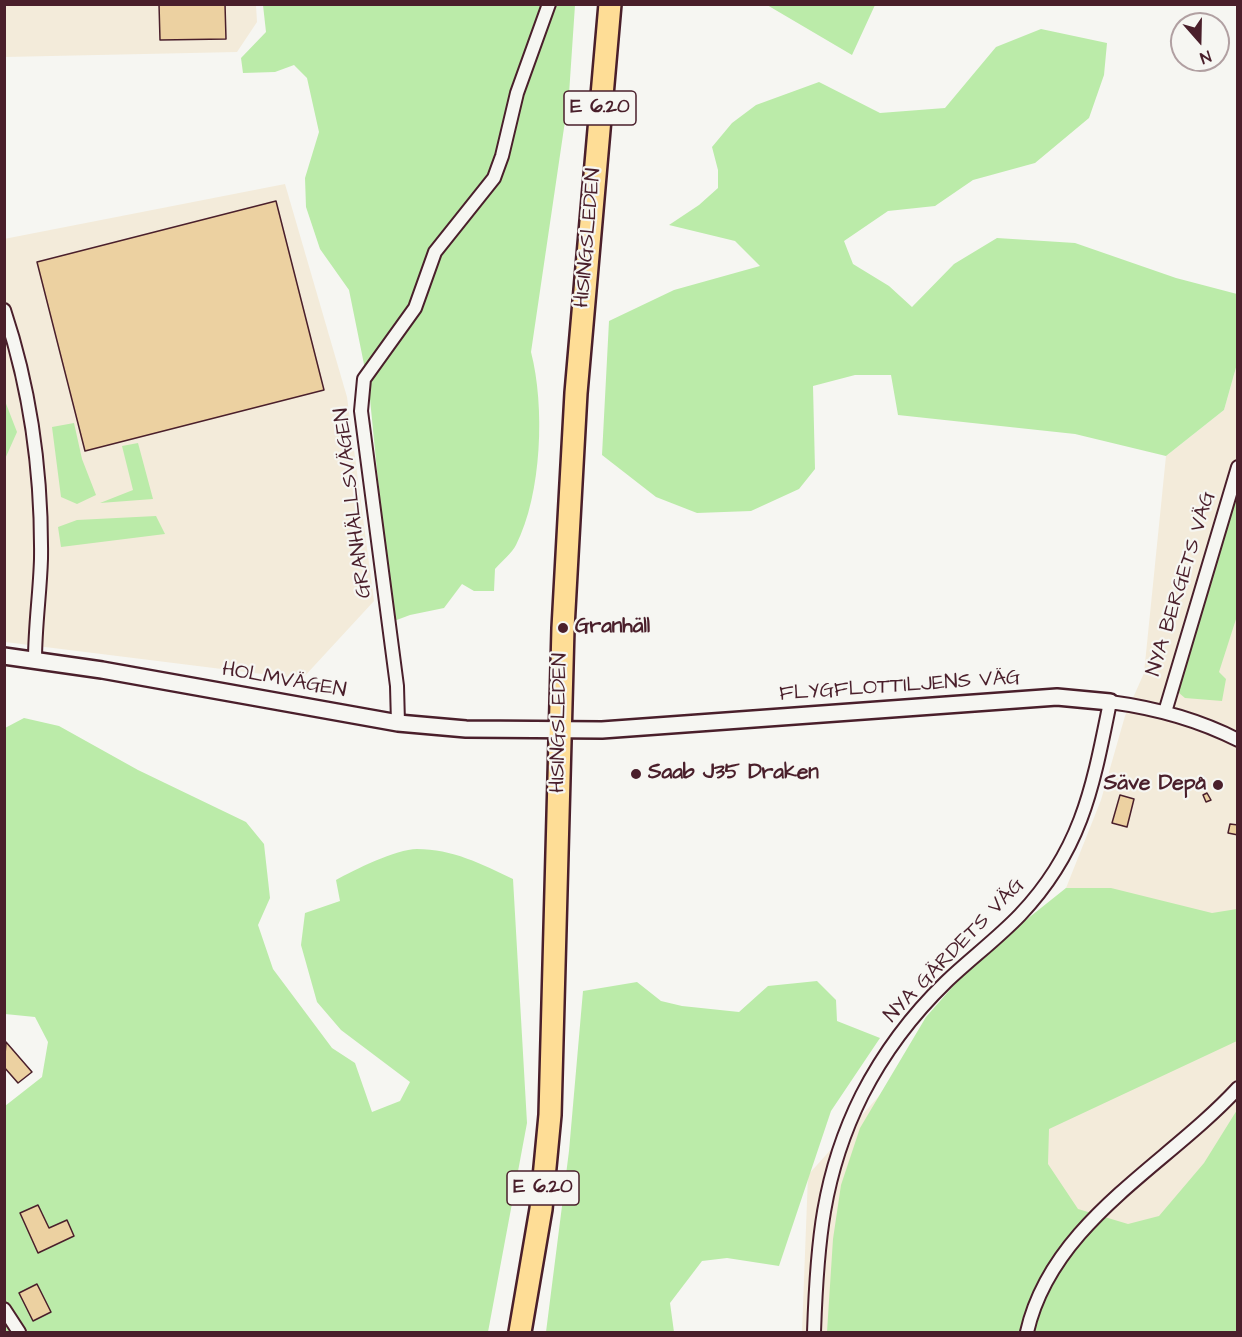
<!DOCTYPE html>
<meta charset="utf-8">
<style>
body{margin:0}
#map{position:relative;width:1242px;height:1337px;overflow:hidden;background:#f6f6f2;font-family:"Architects Daughter",sans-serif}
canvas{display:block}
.frame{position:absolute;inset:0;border:6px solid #4a1f2b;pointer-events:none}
.north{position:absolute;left:1170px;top:12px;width:60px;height:60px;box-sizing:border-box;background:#f6f6f2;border:2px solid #b1a0a2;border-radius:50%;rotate:160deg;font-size:16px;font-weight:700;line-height:24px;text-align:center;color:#4a1f2b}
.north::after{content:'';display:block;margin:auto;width:21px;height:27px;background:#4a1f2b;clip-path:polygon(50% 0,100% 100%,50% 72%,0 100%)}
</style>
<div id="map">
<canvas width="1242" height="1337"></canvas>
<div class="frame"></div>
<div class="north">N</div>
</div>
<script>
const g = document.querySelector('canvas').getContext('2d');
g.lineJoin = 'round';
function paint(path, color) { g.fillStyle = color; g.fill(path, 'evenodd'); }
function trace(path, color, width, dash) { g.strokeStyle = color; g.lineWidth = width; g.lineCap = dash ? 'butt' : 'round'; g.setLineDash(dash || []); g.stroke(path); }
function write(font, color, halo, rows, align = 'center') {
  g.font = font + ' "Architects Daughter",sans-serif'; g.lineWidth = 4.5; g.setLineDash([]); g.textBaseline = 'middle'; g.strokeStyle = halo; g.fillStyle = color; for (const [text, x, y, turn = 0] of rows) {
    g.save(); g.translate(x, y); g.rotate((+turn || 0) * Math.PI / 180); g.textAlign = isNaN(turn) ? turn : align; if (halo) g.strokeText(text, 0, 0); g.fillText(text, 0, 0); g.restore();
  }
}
paint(new Path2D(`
 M4 5H256L257 22 237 52 5 57Z
 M285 184 347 397 374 601 302 679 5 642 4 239Z
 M1237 364V1332H802L808 1175 1066 888 1101 800 1125 716 1144 673 1166 456 1224 410Z`), '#f3ebda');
paint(new Path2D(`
 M263 5H575L569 94 531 352C545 406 542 494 516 545 512 553 502 561 495 569L494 591H474L462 584 444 608 410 615 394 621 389 592 369 389 349 290 320 249 306 207 305 178 319 132 307 78 294 65 275 72 243 73 241 58 266 32Z
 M767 5 875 4V5L852 55Z
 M1041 29 1107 43 1104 75 1089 118 1035 163 973 180 935 206 888 211 844 241 853 264 889 286 912 307 954 264 997 238 1075 243 1176 278 1237 294V364L1224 410 1166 456 1075 434 898 415 891 375H855L813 386 815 469 799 489 751 511 697 513 656 497 602 455 609 321 674 290 760 266 735 241 669 225 699 205 718 188V170L712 147 732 123 756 105 819 82 880 113 945 108 996 47Z
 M5 401 17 432 5 459H4Z
 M74 423 82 459 96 495 77 504 61 497 52 427Z
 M138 443 153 499 100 503 133 490 122 446Z
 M1237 492V616L1219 672 1226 679 1222 701 1185 698 1179 693 1180 679Z
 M156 516 165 534 61 547 58 527 77 520Z
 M24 718 59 726 138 770 246 822 264 844 270 898 258 925 273 969 332 1048 355 1063 372 1112 400 1101 410 1082 341 1030 317 1002 301 945 305 913 340 901 336 880C354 870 396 849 417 849 452 849 482 864 513 879L527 1123 488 1332H5V1106L42 1077 48 1042 35 1017 5 1014V728Z
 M1066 888H1111L1212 913 1237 909V1041L1049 1129 1048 1164 1078 1209 1128 1224 1159 1216 1204 1163 1237 1110V1332H827L833 1239 841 1185 860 1128 926 1017 977 959Z
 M817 981 836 1000 837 1021 880 1038 831 1111 779 1266 727 1258 702 1261 670 1303 674 1332H546L569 1151 583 991 637 982 661 1001 682 1006 739 1012 768 986Z`), '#bbeba9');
const building = new Path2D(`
 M159 4H225L226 39 160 40Z
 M276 201 324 390 85 451 37 262Z
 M1207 793 1211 800 1206 802 1203 795Z
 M1120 795 1134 799 1127 827 1112 823Z
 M1230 824 1238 825V835L1228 833Z
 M6 1042 32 1072 18 1083 4 1067Z
 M38 1205 49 1228 67 1220 74 1236 38 1253 20 1213Z
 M37 1284 51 1312 33 1321 19 1293Z`);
paint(building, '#ecd1a1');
trace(building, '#4a1f2b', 1.5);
const minor = new Path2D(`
 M4 310C31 391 42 474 41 559 40 593 35 626 35 660
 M1165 712 1238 467
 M398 723 397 686 361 411 364 379 415 308 435 252 494 178 502 156 517 93 549 4
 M4 1309 19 1332
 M814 1332C817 1245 822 1175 862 1095 883 1054 913 1014 946 982 970 959 997 939 1020 915 1082 850 1093 786 1110 702 1155 708 1197 719 1238 740
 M1027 1332C1052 1222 1166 1166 1238 1088`);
const tertiary = new Path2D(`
 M4 656 102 670 398 723 466 729 602 730 1057 697 1110 702`);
const trunk = new Path2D(`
 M520 1332 541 1209 550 1115 563 628 576 393 610 4`);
trace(minor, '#4a1f2b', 16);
trace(tertiary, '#4a1f2b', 20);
trace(trunk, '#4a1f2b', 26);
trace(minor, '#f6f6f2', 12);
trace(tertiary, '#f6f6f2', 15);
trace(trunk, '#fedd96', 21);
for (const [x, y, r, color] of [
 [563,628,6,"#4a1f2b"],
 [636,774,6,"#4a1f2b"],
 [1218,785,6,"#4a1f2b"]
]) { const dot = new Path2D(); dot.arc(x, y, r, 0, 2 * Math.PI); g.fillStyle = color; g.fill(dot); trace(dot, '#f6f6f2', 2); }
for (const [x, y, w] of [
 [600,108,72],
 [543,1188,72]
]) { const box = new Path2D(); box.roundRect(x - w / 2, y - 17, w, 34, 4.5); g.fillStyle = '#f6f6f2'; g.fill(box); trace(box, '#4a1f2b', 1.5); }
write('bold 20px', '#4a1f2b', null, [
 ["E 6.20",600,108],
 ["E 6.20",543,1188]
]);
write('21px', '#4a1f2b', '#f6f6f2', [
 ["HISINGSLEDEN",589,238,-85],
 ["GRANHÄLLSVÄGEN",354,503,-97],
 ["NYA BERGETS VÄG",1182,584,-73],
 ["HOLMVÄGEN",284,681,10],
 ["FLYGFLOTTILJENS VÄG",900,687,-4],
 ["HISINGSLEDEN",560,723,-89],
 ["NYA GÄRDETS VÄG",955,951,-46]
]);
write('bold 21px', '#4a1f2b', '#f6f6f2', [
 ["Granhäll",575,628],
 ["Saab J35 Draken",648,774],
 ["Säve Depå",1206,785,"right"]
], 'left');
</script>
